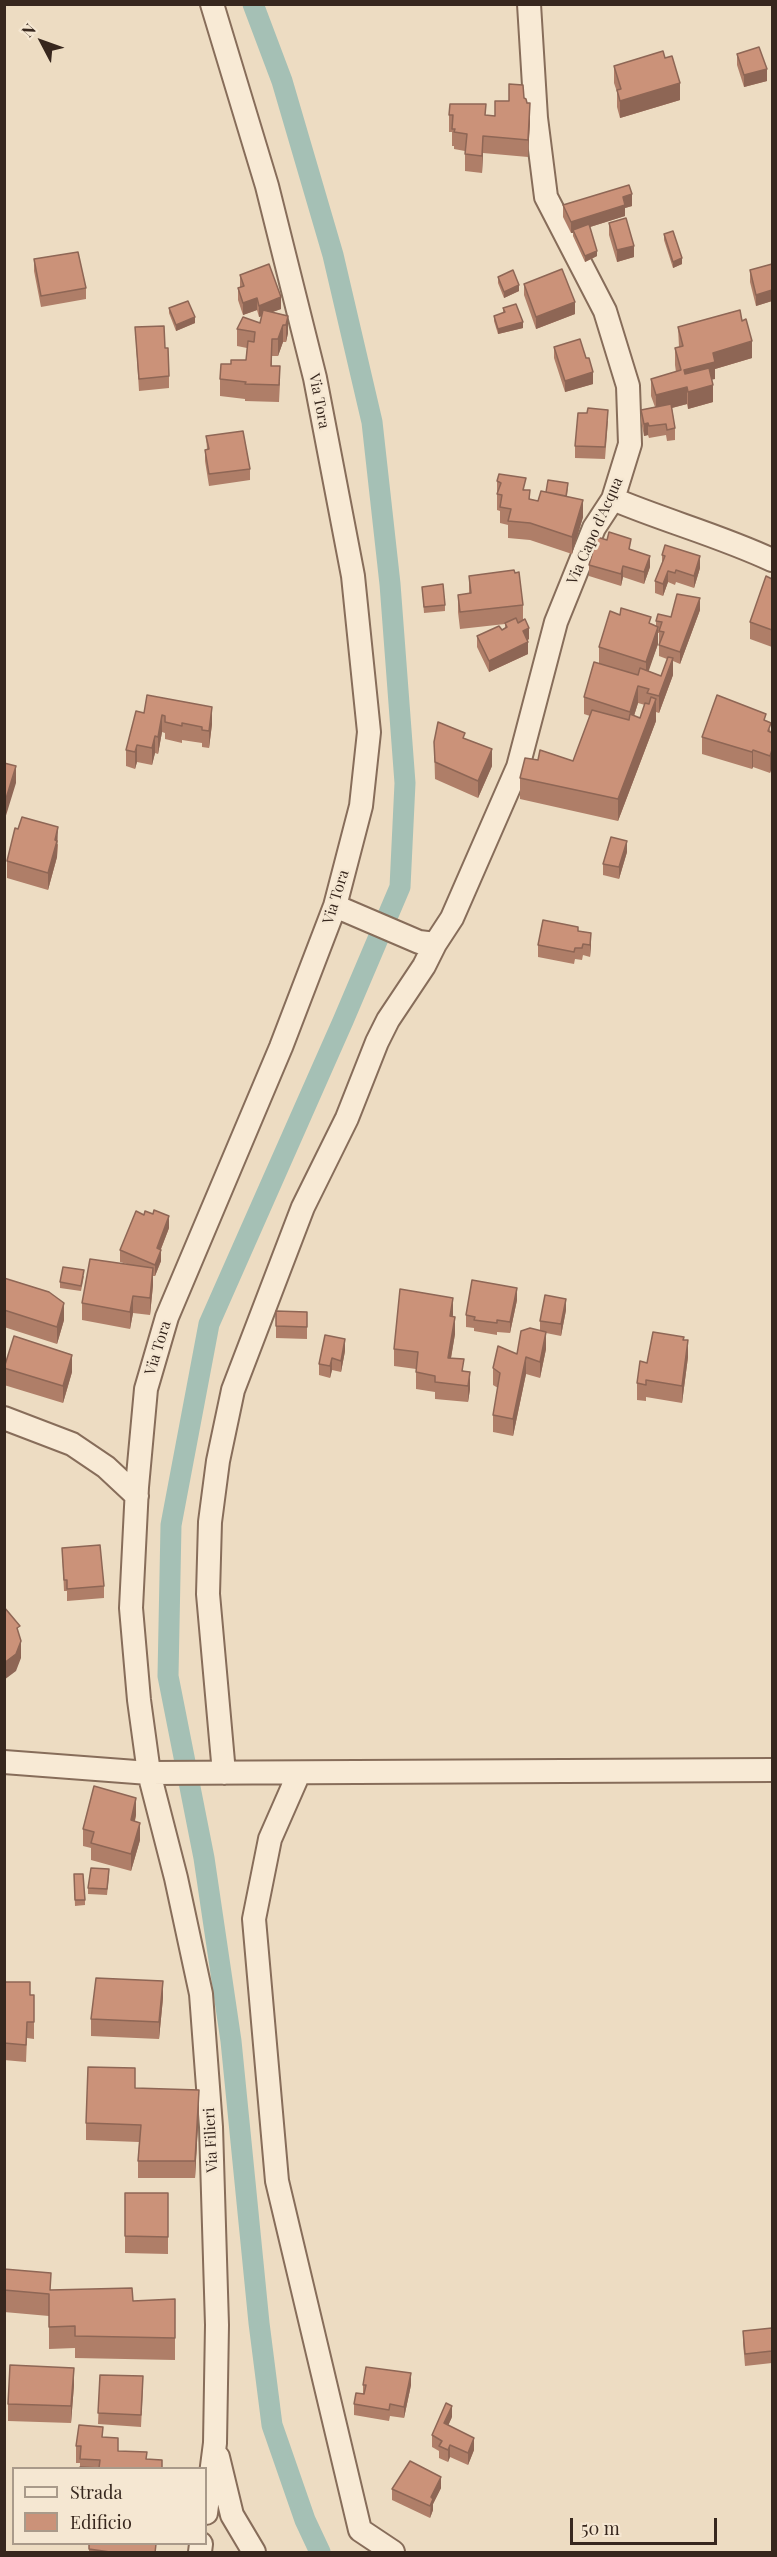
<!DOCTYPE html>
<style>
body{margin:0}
#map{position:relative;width:777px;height:2557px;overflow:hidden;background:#eddcc2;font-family:"Playfair Display",serif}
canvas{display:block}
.frame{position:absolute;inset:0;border:6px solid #37271e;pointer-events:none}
.legend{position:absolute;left:12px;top:2467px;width:195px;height:78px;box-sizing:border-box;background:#f5e7d2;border:2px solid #a99a8a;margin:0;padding:8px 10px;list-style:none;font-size:18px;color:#37271e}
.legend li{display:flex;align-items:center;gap:12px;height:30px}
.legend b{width:30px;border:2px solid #a99a8a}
.north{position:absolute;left:12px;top:12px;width:60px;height:60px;-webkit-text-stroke:4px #f5e7d2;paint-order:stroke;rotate:311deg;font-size:16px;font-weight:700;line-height:24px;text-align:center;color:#37271e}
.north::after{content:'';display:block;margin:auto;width:21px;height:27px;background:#37271e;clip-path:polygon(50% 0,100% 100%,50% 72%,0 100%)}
.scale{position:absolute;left:570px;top:2518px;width:147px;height:27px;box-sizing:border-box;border:3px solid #37271e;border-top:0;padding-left:8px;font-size:18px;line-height:21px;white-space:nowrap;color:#37271e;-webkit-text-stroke:4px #f5e7d2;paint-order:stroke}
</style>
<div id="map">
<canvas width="777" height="2557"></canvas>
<div class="frame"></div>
<ul class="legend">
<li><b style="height:8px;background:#f8ead5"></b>Strada</li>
<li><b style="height:16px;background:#cb9279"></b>Edificio</li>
</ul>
<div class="north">N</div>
<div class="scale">50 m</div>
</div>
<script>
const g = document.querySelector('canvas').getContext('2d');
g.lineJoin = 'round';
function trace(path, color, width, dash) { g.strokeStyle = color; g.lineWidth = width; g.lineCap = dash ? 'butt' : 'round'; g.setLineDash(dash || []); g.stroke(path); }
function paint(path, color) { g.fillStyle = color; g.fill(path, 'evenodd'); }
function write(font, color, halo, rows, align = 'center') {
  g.font = font + ' "Playfair Display",serif'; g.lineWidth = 5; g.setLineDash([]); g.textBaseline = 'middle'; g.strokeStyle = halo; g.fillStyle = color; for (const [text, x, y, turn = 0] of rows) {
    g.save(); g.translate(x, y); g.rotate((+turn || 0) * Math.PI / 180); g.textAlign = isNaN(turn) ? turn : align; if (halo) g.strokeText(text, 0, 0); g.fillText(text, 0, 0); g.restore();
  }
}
trace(new Path2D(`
 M253 4 282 81 333 255 372 422 390 584 405 783 400 887 343 1021 209 1324 171 1525 168 1676 204 1858 231 2041 259 2323 272 2425 305 2520 320 2552`), '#a5c0b5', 21);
const street = new Path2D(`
 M613 499C665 521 721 536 772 560
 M335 906 419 942 435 944 452 918 518 767 556 622 594 528 613 499 630 444 628 386 605 311 546 197 536 118 529 4
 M4 1418 72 1444 106 1467 137 1496
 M4 1762 149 1773 772 1770
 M224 1773 208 1594 210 1522 218 1461 233 1390 303 1207 347 1118 377 1042 388 1020 424 966 435 944
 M299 1773 270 1839 254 1919 277 2181 360 2530 393 2552
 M218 2457 232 2515 254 2552
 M206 2513 215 2443 217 2325 211 2127 201 1994 176 1878 149 1773 139 1700 131 1608 137 1487 146 1389 167 1317 281 1047 335 906 361 806 369 732 353 576 315 378 267 186 212 4
 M200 2552 201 2544`);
trace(street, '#876d5a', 26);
trace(street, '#f8ead5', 22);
paint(new Path2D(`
 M737 54 767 81 744 87 737 65Z
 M665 58 680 100 620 118 617 107V92L614 83V66Z
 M524 98 530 120 528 157 483 153 482 173 465 171V151L454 149V146H452V132H449V115L495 116 509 101Z
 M563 205 632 206 625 208V216L590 227 597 256 585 262 573 236V233H571L563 217Z
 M609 223 634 257 617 262 609 235Z
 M664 234 682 264 673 268 664 240Z
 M34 259 86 288V299L41 307 34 271Z
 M772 264V301L756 306 750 282V270Z
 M240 275 281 309 272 312 288 316V333L286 342H283L278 356H272V366L280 383 279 402 245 401V399L220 396V379L231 364 246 360 247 348 237 346V329L260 323 262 316 259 317 257 310 243 315 238 300V288H240Z
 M498 277 519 291 504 298 498 283Z
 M524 284 575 314 536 329 524 295Z
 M169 308 195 323 176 331 169 313Z
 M503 308 523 328 498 334 494 321V316L503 313Z
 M135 327 165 348 169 376V388L139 391Z
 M678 327 752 358 715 369V379H712L713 402 688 409 687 404 672 408 675 428V440L667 441 666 435 649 438 648 435 644 436 641 421V410L655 407 651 396V379L676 372 675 365V348L679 347Z
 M554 347 593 384 565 392 554 358Z
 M587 413 608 421 605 459 575 458V446Z
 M206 436 250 469V480L209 486 205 461V450L207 449Z
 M497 481 526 490 530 499 538 501 546 492 568 488 567 496 583 517 572 554 530 540 508 538V525L500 523V511L497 510Z
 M631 550 650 567 644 584 623 577 621 586 589 576V565Z
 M662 555 700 568 694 588 676 582 675 585 668 582 663 596 655 593V581L662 563Z
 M469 576 523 605V620L529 639 527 640 528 654 489 672 477 647V636L502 630 505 628V624L460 629 458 612V595L469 594Z
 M772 579V647L750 639V622Z
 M422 587 445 605V611L424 613Z
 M700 610 680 664 673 661V675L659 713 656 712V721L618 821 520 799V778L538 760 573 761 590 716 584 714V697L599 663V647L651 624 656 626V621ZM658 633H659V656L667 659 661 676 648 671 658 644ZM638 703 645 705 640 718 634 716Z
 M147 695 212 724 209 748 202 747V743L182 740V743L165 739V733L162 732 158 754 155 753 152 765 137 762 135 769 126 766V750L144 713Z
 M766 721 771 732 772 733V767L770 773 753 767 752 769 702 754V737Z
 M465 739 492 766 478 798 435 779 434 742Z
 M58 844 57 857 48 890 7 878V861Z
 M627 852 619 879 603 875V864Z
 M578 931 591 945 590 957 583 955 582 960 575 959 574 964 538 957V945Z
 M169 1228 161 1249V1261L155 1276H153V1285L150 1315 133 1313 130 1329 82 1320V1303L127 1264 120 1262V1250Z
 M84 1276 81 1291 60 1288V1282Z
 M4 1278 64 1320 57 1344 4 1327Z
 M517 1300 510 1333 497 1332V1335L474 1331V1328L466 1327V1315Z
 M566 1310 561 1336 546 1333V1349L540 1378 526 1374 513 1436 493 1432V1415L498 1388 493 1385V1368L517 1354 540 1330V1321Z
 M307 1312V1339L276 1338V1326Z
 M453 1316 455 1334 451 1358 464 1371 470 1389 468 1402 435 1399V1392L416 1389V1369L394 1366V1349Z
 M684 1340 688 1357 682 1403 646 1397V1401L637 1400V1383L647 1363Z
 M345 1351 341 1372 332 1370 330 1378 319 1375V1364Z
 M4 1366 72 1372 63 1403 4 1385Z
 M62 1548 104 1586V1598L67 1601V1591H64Z
 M136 1815 135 1821 140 1840 131 1871 91 1860V1848L83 1846V1829Z
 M74 1874 85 1900V1905L75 1906Z
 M109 1875 107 1895 88 1894V1888Z
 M4 1982 30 1995H34V2039L27 2038 26 2062 4 2060Z
 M163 1998 159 2039 91 2036V2019Z
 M135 2088 199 2107 195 2178H138V2161L139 2142 86 2140V2123Z
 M125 2193H168V2254L125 2253Z
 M4 2269 51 2290 133 2301 175 2299V2360L75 2358V2348L49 2349V2316L4 2312Z
 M772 2328V2363L745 2366 743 2342V2331Z
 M100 2375 143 2387 141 2427 98 2424Z
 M74 2385 71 2423 8 2421V2404Z
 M363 2385H411L404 2418 390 2416 389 2421 354 2415V2404L363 2394Z
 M452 2417 448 2425 474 2450 468 2465 450 2457 448 2462 439 2458V2451L432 2447V2435Z
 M103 2437 118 2451 147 2459 162 2469H80V2463H76V2446Z
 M441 2488 433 2504V2510L430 2518 392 2500V2489Z
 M89 2544 156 2553H89Z`), '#af7e68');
paint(new Path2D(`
 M767 69V81L744 87V75Z
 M680 83V100L620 118V101Z
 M530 103V120L528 157V140Z
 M483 136V153L482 173V156Z
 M632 194V206L625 208V216L574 232 573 230V233H571V222L623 197Z
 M634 246V257L617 262V250Z
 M597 251V256L585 262V256Z
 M682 258V264L673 268V262Z
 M519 285V291L504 298V292Z
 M772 290V301L756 306V295Z
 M281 297V309L259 317V306Z
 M257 298V310L243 315V303Z
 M575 302V314L536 329V317Z
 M288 316V333L286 342V325Z
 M195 317V323L176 331V325Z
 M523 322V328L498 334V329Z
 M283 325V342L278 356V339Z
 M752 341V358L715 369V379L684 386V370L713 353Z
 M593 372V384L565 392V381Z
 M713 385V402L688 409V392Z
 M687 387V404L656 412V395Z
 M648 423V435L644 436V424Z
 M583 500V517L572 554V537Z
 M650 556V567L644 584V572Z
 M700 556V568L694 588V576Z
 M623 566V577L621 586V574Z
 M668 571V582L663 596V584Z
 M700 598V610L680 664V652Z
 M658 627V644L646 679V662Z
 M529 628V639L523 643V631Z
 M528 642V654L489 672V661Z
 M673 658V675L659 713V696Z
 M638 686V703L630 728V712Z
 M656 699V721L618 821V799Z
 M212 707V724L209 748V731Z
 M162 715V732L158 754V737Z
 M155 736V753L152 765V748Z
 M137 745V762L135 769V752Z
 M492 749V766L478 798V781Z
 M753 750V767L752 769V752Z
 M772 750V767L770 773V756Z
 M16 766V783L4 822V805Z
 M58 827 57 857 48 890V873Z
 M627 841V852L619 879V867Z
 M591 933V945L590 957V945Z
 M169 1216V1228L157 1259V1248Z
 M161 1250V1261L155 1276V1265Z
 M153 1268V1285L150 1315V1298Z
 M517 1288V1300L510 1333V1322Z
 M133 1296V1313L130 1329V1312Z
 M453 1298V1315L450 1333V1316Z
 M566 1299V1310L561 1336V1324Z
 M64 1303V1320L57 1344V1327Z
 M455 1317V1334L448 1375V1358Z
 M546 1332V1349L540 1378V1362Z
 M345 1339V1351L341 1372V1361Z
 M688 1340V1357L682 1403V1386Z
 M72 1355V1372L63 1403V1386Z
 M526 1357V1374L513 1436V1419Z
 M332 1358V1370L330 1378V1366Z
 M470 1372V1389L468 1402V1386Z
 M21 1641V1658L16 1671 4 1680V1663Z
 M136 1798V1815L131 1837V1820Z
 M140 1823V1840L131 1871V1854Z
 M163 1981V1998L159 2039V2022Z
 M199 2090V2107L195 2178V2161Z
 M74 2368V2385L71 2423V2406Z
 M411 2373V2385L404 2418V2407Z
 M452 2406V2417L444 2435V2423Z
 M474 2438V2450L468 2465V2453Z
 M450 2445V2457L448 2462V2450Z
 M441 2477V2488L433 2504V2510L430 2518 431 2497Z`), '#8e6655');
const building = new Path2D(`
 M759 47 767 69 744 75 737 54Z
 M663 51 665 58 672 56 680 83 620 101 617 90 621 89 614 66Z
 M509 84 523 85 524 98 526 99 527 103H530L528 140 483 136 482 156 465 154 467 134 454 132 455 129H452L453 115H449L450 104H486L485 115 495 116V101H509Z
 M629 185 632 194 623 197 625 205 571 222 563 205Z
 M626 218 634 246 617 250 609 223Z
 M589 224 597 251 585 256 573 230Z
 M673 231 682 258 673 262 664 234Z
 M78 252 86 288 41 296 34 259Z
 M269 264 281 297 259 306 257 298 243 303 238 288 244 286 240 275Z
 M772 264V290L756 295 750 270Z
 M562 269 575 302 536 317 524 284Z
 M513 270 519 285 504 292 498 277Z
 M188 301 195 317 176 325 169 308Z
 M516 304 523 322 498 329 494 316 505 312 503 308Z
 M263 310 288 316 286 325H283L278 339H272L271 366H280L279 385 245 384 246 382 220 379 221 364H231V360H246L248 341 254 342 255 332 237 329 243 317 260 323Z
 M740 310 742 321 746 319 752 341 713 353 715 362 684 370 685 374 709 368 713 385 688 392 687 387 656 395 651 379 681 370 675 348 683 346 678 327Z
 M164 326 165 348H168L169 376 139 379 135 327Z
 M580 339 586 358H589L593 372 565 381 554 347Z
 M671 404 675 428 667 430 666 424 649 426 648 423 644 424 641 410Z
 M588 408 608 410 605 447 575 446 578 413H587Z
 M243 431 250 469 209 474 205 450 209 449 206 436Z
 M499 474 526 478 523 490H530L529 499 538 501 541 491 583 500 572 537 530 523 508 521 511 509 500 507 502 495 497 494 501 483 497 481Z
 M548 480 568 483 566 496 546 492Z
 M609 532 631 539 629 549 650 556 644 572 623 566 621 574 589 565 597 537 607 540Z
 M665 545 700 556 694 576 676 570 675 573 668 571 663 584 655 581 665 556 662 555Z
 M514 570 515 573 519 572 523 605 460 612 458 595 471 593 469 576Z
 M766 576 772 579V630L750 622Z
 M443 584 445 605 424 607 422 587Z
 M677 594 700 598 680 652 659 645 664 632 659 631 662 622 656 621 658 614 671 617Z
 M621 608 651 617 649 623 658 627 646 662 599 647 610 611 620 615Z
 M516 618 518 623 525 619 529 628 523 631 528 642 489 661 477 636 499 626 502 630 507 627 505 623Z
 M668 657 673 658 659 696 647 693 649 689 638 686 630 712 584 697 594 662 638 675 640 668 661 676Z
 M147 695 212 707 209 731 202 730V727L182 723V726L165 722V716L162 715 158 737 155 736 152 748 137 745 135 752 126 750 136 711 144 713Z
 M717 695 766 714 764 720 771 723 768 731 772 733V750L770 756 753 750 752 752 702 737Z
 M651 697 656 699 618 799 520 778 525 758 538 760 540 750 573 761 592 710 629 720 630 714 640 718 645 703 649 704Z
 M438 722 465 733 463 738 492 749 478 781 435 762 434 742Z
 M4 763 16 766 4 805Z
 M22 817 58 827 55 840 57 841 48 873 7 861 15 828 18 829Z
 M611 837 627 841 619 867 603 864Z
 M543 920 578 927V931L591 933 590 945 583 944 582 948H575L574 952 538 945Z
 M154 1210 169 1216 157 1248 161 1250 155 1265 120 1250 136 1211 144 1215 145 1211 153 1214Z
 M90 1259 153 1268 150 1298 133 1296 130 1312 82 1303Z
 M63 1267 84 1270 81 1286 60 1282Z
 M4 1278 49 1292 64 1303 57 1327 4 1310Z
 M472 1280 517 1288 510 1322 497 1320V1323L474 1320 475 1317 466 1315Z
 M400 1289 453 1298 450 1316 455 1317 448 1358 464 1359 462 1371 470 1372 468 1386 435 1382V1376L416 1372 418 1352 394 1349Z
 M545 1295 566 1299 561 1324 540 1321Z
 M276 1311 307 1312V1327L276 1326Z
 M530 1328 546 1332 540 1362 526 1357 513 1419 493 1415 500 1373 493 1368 498 1346 517 1354 521 1331Z
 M653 1332 684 1337 683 1340H688L682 1386 646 1380V1385L637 1383 640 1361 647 1363Z
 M325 1335 345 1339 341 1361 332 1358 330 1366 319 1364Z
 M14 1336 72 1355 63 1386 4 1368Z
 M100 1545 104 1586 67 1589V1580H64L62 1548Z
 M4 1607 20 1626 17 1628 21 1641 16 1654 4 1663Z
 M94 1786 136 1798 131 1820 140 1823 131 1854 91 1843 94 1832 83 1829Z
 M91 1868 109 1869 107 1889 88 1888Z
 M74 1874H83L85 1900H75Z
 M96 1978 163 1981 159 2022 91 2019Z
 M4 1982H30V1995H34V2022H27L26 2045 4 2043Z
 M88 2067 135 2068V2088L199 2090 195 2161H138L141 2125 86 2123Z
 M125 2193H168V2237L125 2236Z
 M4 2269 51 2273 50 2290 132 2288 133 2301 175 2299V2338L75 2336V2326L49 2327V2294L4 2290Z
 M772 2328V2351L745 2354 743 2331Z
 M10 2365 74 2368 71 2406 8 2404Z
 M366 2367 411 2373 404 2407 390 2404 389 2410 354 2404 356 2393 364 2394 366 2385H363Z
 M100 2375 143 2376 141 2415 98 2413Z
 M446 2403 452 2406 444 2423 474 2438 468 2453 450 2445 448 2450 439 2446 442 2441 432 2435Z
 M79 2425 103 2427 102 2437 118 2438V2451L147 2452 146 2459 162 2460V2469H80V2467L99 2468 100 2460 80 2459 81 2446H76Z
 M410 2461 441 2477 431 2497 433 2499 430 2506 392 2489Z
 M89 2544H156L155 2553H117L89 2549Z`);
paint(building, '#cb9279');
trace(building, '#8e6655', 1.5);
write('15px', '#37271e', '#f5e7d2', [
 ["Via Tora",319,401,79],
 ["Via Capo d'Acqua",595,531,-66],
 ["Via Tora",336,897,-73],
 ["Via Tora",158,1348,-73],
 ["Via Filieri",211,2140,-93]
]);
</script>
